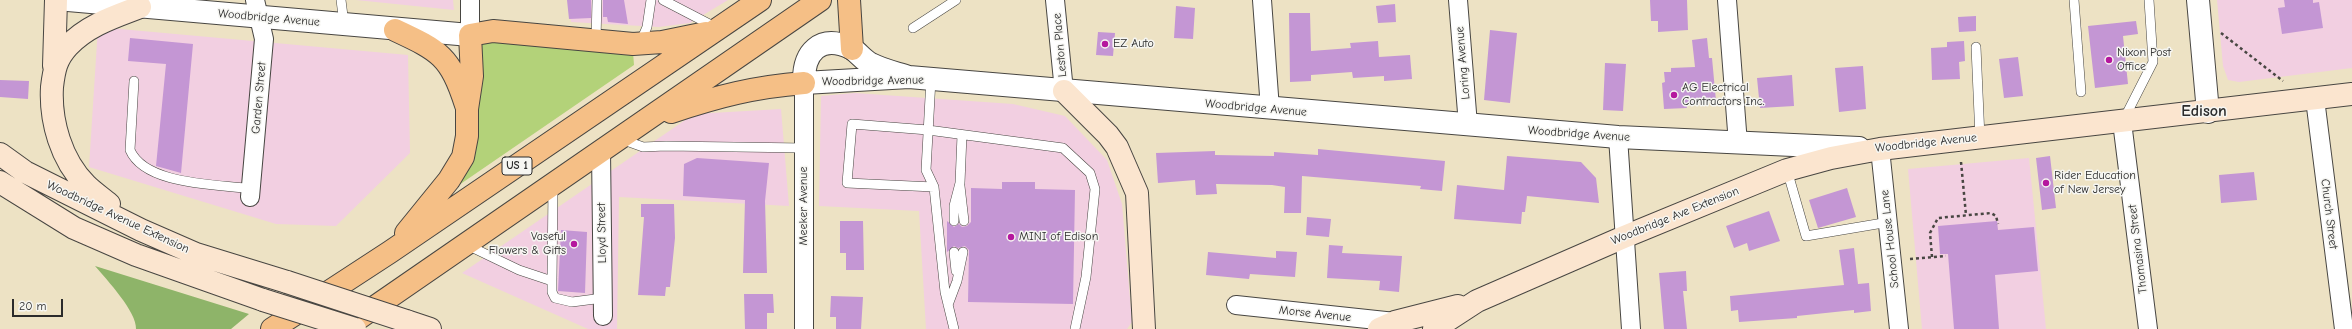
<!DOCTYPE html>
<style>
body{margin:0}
#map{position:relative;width:2352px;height:329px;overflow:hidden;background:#ede2c4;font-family:"Comic Neue",sans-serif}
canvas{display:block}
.scale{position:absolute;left:12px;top:299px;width:51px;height:18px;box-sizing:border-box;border:2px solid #2b2b2b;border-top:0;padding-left:5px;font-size:12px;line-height:14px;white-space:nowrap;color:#2b2b2b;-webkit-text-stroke:3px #f6f6f2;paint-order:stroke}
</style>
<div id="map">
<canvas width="2352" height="329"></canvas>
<div class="scale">20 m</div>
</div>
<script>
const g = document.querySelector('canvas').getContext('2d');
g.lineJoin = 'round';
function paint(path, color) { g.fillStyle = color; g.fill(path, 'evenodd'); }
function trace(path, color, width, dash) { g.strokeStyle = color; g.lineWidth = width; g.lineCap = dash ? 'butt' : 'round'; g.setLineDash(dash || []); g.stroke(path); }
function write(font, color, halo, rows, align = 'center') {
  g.font = font + ' "Comic Neue",sans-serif'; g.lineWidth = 3; g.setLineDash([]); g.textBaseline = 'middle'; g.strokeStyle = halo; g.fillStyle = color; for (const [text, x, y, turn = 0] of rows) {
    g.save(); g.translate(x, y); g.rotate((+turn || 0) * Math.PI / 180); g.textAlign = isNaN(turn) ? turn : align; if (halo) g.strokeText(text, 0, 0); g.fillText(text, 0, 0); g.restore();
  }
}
paint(new Path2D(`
 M356 0H453L454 10Z
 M568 0H728L690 23 659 27 571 22Z
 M2217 0H2352V68L2239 82 2228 80 2223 66Z
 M98 27 408 55 410 153 336 226 276 224 89 167Z
 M855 93 1013 104 1065 116 1107 160 1122 204 1132 322 1127 329H926L919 211 819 206 821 96Z
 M781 109 789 206 619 197 617 329H588L462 273 694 114Z
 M2029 158 2046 329H1922L1908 169Z`), '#f2cfe1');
paint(new Path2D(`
 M483 38 633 52 634 65 459 185 457 183 474 153 478 136 476 49Z`), '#b3d279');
paint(new Path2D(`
 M95 266 249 314 231 329H136C137 312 107 280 95 266Z`), '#8eb469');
paint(new Path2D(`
 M567 0H591V18L569 19Z
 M603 0H624L628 24 608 22 607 17H603Z
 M1650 0H1687L1688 30 1658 32V21H1651Z
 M2284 0H2313V3L2319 2 2323 28 2282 34 2278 8 2285 7Z
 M1395 4 1396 22 1378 23 1376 6Z
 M1176 6 1195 8 1193 39 1174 38Z
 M1289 13H1310L1311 51 1351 48 1350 43 1378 41 1379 57 1410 55 1412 79 1384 81V76L1353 78 1352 72 1311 75V81L1290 82Z
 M1976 16V31L1959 32 1958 17Z
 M2136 21 2138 34 2123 36 2128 84 2095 88 2088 26Z
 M1490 30 1517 33 1510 103 1484 100Z
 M1098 32 1115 33 1113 56 1096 55Z
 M130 38 193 44 181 173 156 166 166 64 128 61Z
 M1707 38 1709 58H1712L1716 101 1686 104 1687 108 1664 109 1662 83 1665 82 1664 72H1671V68L1695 67 1692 40Z
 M1964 41 1965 61 1959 62 1960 79 1932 80 1931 48 1947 47V42Z
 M2018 57 2023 96 2004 98 1999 59Z
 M1605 63 1626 64 1623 111 1603 110Z
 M1863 66 1866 109 1839 112 1835 68Z
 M1792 75 1794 106 1760 108 1757 78Z
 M0 80 29 81 28 99 0 97Z
 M1318 149 1445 161 1442 191 1420 189 1421 186 1302 176 1301 213H1284L1285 187 1272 185 1216 184 1217 194 1196 195 1195 180 1158 183 1156 153 1215 151V155L1274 156V152L1318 155Z
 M1507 156 1581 162 1596 178 1599 203 1527 196 1525 212H1522L1521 224 1454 219 1457 185 1504 190Z
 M2050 156 2056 208 2042 210 2036 158Z
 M697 158 769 163 765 201 767 273H743L745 200 683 196 684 164Z
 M2254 172 2257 200 2221 203 2219 175Z
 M1002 182H1035V189L1075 190 1073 304 968 302 969 250 965 246 958 248 954 246 947 252V221L954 227 959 224 962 227 967 226 971 222V188L1002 189Z
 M1847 188 1856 217 1818 228 1809 200Z
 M641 204H674L675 238 670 287H666L665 296 638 295 644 217H641Z
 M1769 211 1780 241 1749 251 1747 243 1734 248 1726 226Z
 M1307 217 1331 219 1329 237 1306 235Z
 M840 221H863L864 270H846V253H840Z
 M1997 221 1998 230 2034 227 2038 271 1995 275 1999 329H1954L1948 254H1940L1938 226Z
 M561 230 587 232 585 293 558 291Z
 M1329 245 1343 246 1342 253 1402 256 1399 292 1379 290 1380 281 1327 278Z
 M1854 248 1858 284 1869 283 1871 311 1854 313V310L1797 316V318L1739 322 1738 310 1731 311 1730 296 1844 285 1839 250Z
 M1276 251 1297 252 1295 277 1250 274 1249 279 1206 275 1208 252 1276 258Z
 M1686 271 1687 291H1683L1687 329H1664L1659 273Z
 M744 294H773L774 313H767V329H745Z
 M831 296 863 297 861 329H836V317H830Z`), '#c496d4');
const service = new Path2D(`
 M341 0 344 24
 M663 0 715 27
 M2074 0 2081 92
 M913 28 956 0
 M596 41 597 0
 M640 43 647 27 651 0
 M1976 47 1980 138
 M931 79 926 170 934 187 945 292 954 329
 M134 81 130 150C145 185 216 184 251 189
 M2124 119 2153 62 2149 0
 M621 139 643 147 666 146 804 148
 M1787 170 1806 236 1889 222
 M960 186 964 221
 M934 187 847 183 852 124 928 130 1063 148 1090 173 1095 189 1086 277 1075 329
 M954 221V206L960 183 962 135
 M467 245 519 270 552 281 553 186
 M954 252 956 271
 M552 281V292L555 298 572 302 603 298
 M948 305 957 281 963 252`);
const minor = new Path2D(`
 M470 0V35
 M1055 0 1064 91
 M1262 0 1270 109
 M1458 0 1468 125
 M1727 0 1738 144
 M2315 99 2344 329
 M2122 122 2148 329
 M1618 137 1631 329
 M1880 149 1899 329
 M601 151 603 316
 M250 197 264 39 255 0
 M1236 305 1395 322
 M804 329V83`);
const tertiary = new Path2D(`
 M68 0 470 35
 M2198 0 2208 112
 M909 77C897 73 882 70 871 64 863 60 858 52 851 48 820 34 803 52 804 83L909 77 1618 137 1859 148`);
const secondary = new Path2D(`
 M54 66 56 0
 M1064 91 1108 135 1117 147 1137 193 1144 329
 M0 154 25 172 141 230 196 254 287 282
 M0 182 74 228 136 255 263 300
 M109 204C102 198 93 192 86 185 61 160 50 121 52 87 54 70 56 59 68 46 88 25 114 17 140 7
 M406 321 430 329
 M1379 329 1395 322 1458 306
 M1434 329 1477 301 1624 237 1787 170 1831 158 1880 149 2352 94`);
const trunk = new Path2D(`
 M849 0 852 49
 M395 30C440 51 450 56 466 105
 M671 112C719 96 754 87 804 83
 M406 233 449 180 463 157 467 136V109L472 76 470 35 493 31 633 44 662 42 706 33
 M272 329 390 252 760 0
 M343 329 820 0`);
trace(service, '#484642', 10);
trace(minor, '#484642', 20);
trace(tertiary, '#484642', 24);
trace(secondary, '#484642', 24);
trace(trunk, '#484642', 24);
trace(new Path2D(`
 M2221 33 2283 81
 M1961 162 1966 215
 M1932 257 1930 233 1938 218 1991 213 1996 216 1998 224
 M1910 259 1946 256`), '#484642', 2.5, [3, 3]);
trace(service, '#fff', 9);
trace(minor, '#fff', 18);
trace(tertiary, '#fff', 22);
trace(secondary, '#fbe5cf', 22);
trace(trunk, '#f5bf86', 22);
const secondaryBridge = new Path2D(`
 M287 282 406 321
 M263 300 355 329`);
trace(secondaryBridge, '#484642', 24, []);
trace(secondaryBridge, '#fbe5cf', 22);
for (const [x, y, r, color] of [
 [1105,44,4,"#b5179e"],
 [2109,60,4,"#b5179e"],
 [1674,95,4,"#b5179e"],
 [2046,183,4,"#b5179e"],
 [1011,237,4,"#b5179e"],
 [574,244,4,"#b5179e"]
]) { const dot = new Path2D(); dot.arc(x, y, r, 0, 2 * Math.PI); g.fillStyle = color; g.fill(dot); trace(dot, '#f6f6f2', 1.5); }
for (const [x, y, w] of [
 [517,166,30]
]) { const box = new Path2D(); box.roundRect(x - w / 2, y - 9, w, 18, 3); g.fillStyle = '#f6f6f2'; g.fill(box); trace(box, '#2b2b2b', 1); }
write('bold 11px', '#2b2b2b', null, [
 ["US 1",517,166]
]);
write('12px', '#2b2b2b', '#f6f6f2', [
 ["Woodbridge Avenue",269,18,5],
 ["Leston Place",1060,45,-95],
 ["Loring Avenue",1463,63,-95],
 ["Woodbridge Avenue",873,81,-1],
 ["Garden Street",259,98,-85],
 ["Woodbridge Avenue",1256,108,5],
 ["Woodbridge Avenue",1579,134,4],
 ["Woodbridge Avenue",1926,143,-6],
 ["Meeker Avenue",804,206,-90],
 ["Church Street",2329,214,83],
 ["Woodbridge Ave Extension",1675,216,-22],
 ["Woodbridge Avenue Extension",118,217,25],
 ["Lloyd Street",602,233,-91],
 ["School House Lane",1890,239,-96],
 ["Thomasina Street",2138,249,-97],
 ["Morse Avenue",1315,314,6]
]);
write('12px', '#2b2b2b', '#f6f6f2', [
 ["EZ Auto",1113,44],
 ["Nixon Post",2117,53],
 ["Office",2117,67],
 ["AG Electrical",1682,88],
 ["Contractors Inc.",1682,102],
 ["Rider Education",2054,176],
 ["of New Jersey",2054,190],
 ["Vaseful",566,237,"right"],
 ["Flowers & Gifts",566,251,"right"],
 ["MINI of Edison",1019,237]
], 'left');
write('bold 16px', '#2b2b2b', '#f6f6f2', [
 ["Edison",2204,111]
]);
</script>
